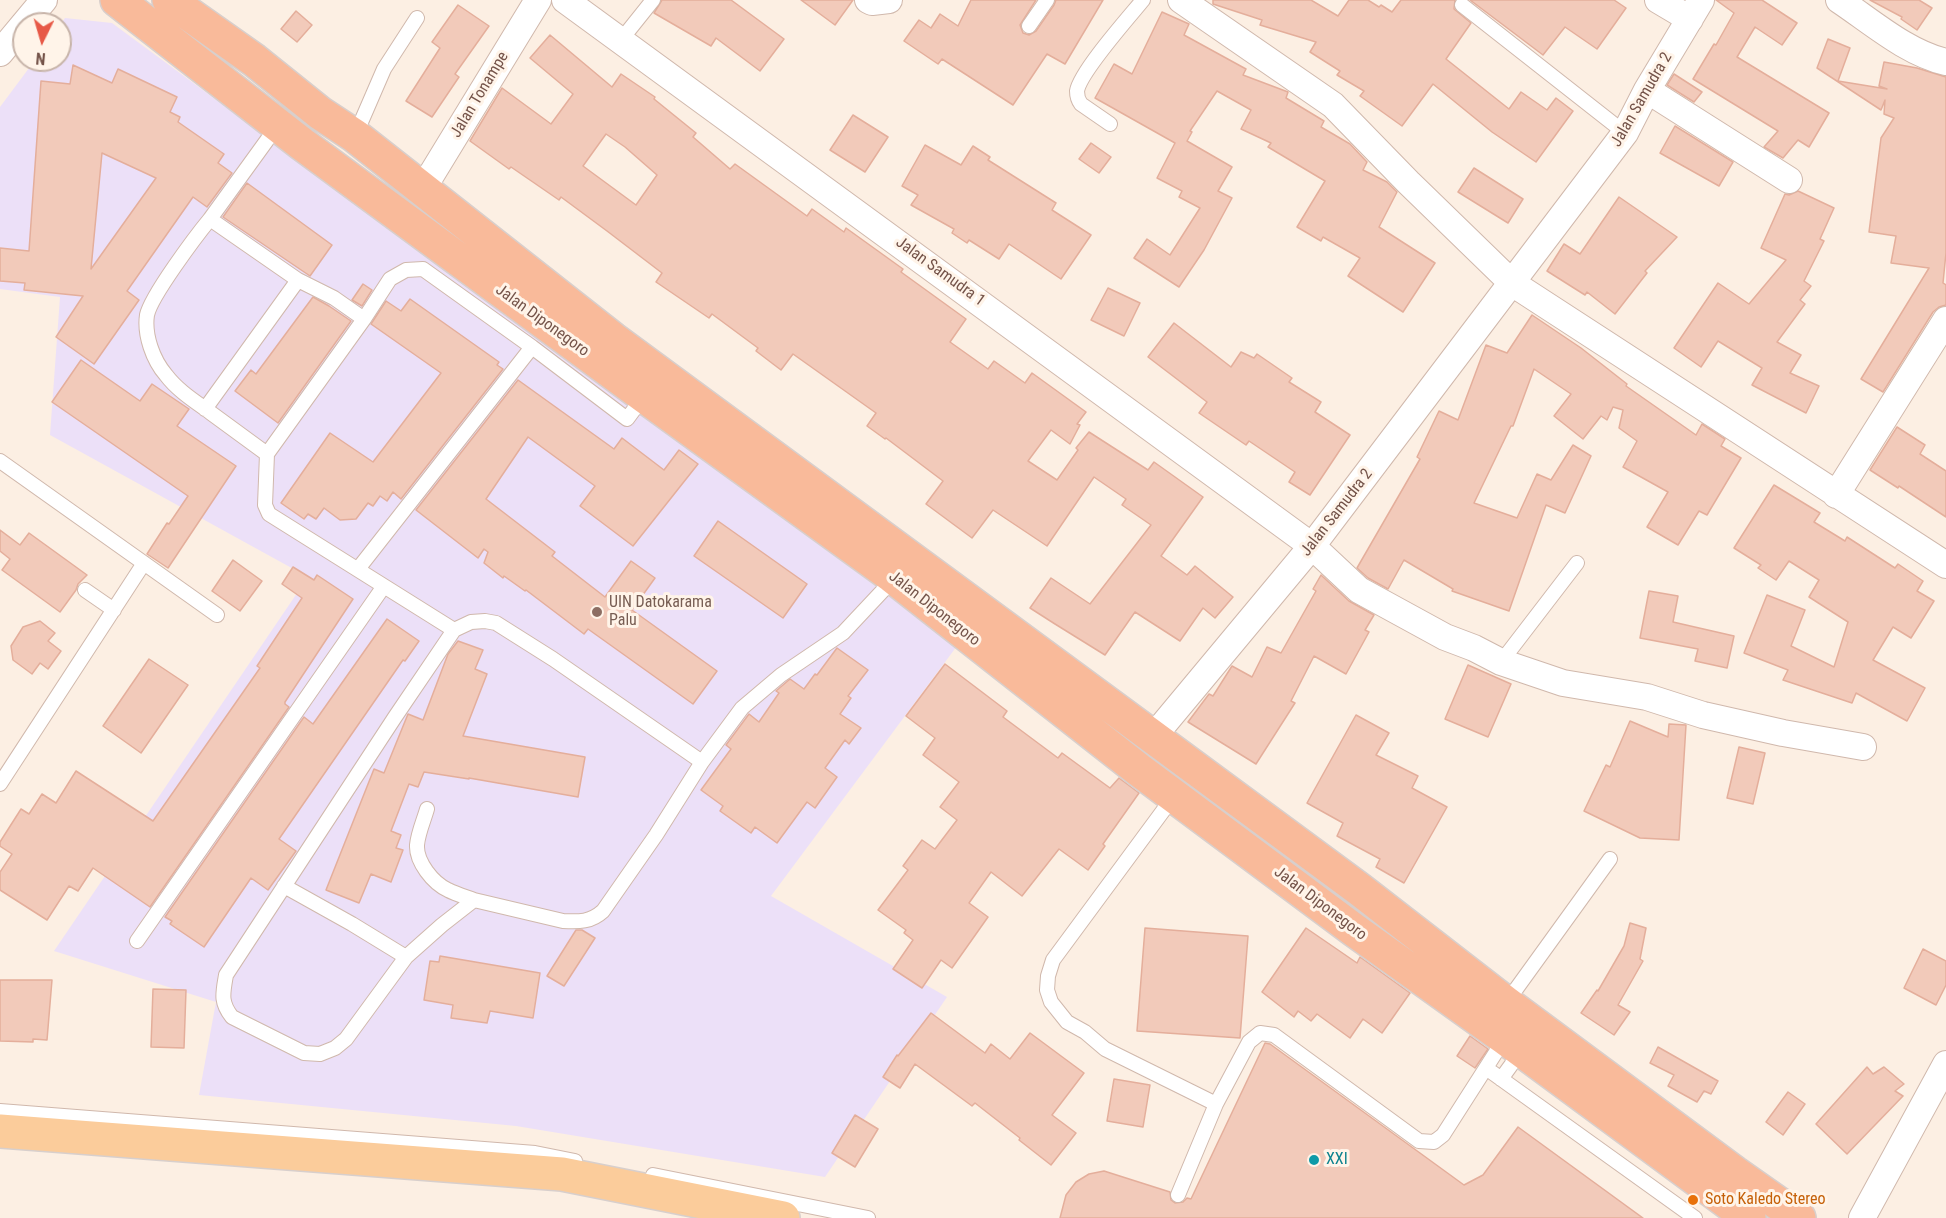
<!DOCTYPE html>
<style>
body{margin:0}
#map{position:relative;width:1946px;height:1218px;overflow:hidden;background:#fcefe3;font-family:"Roboto Condensed",sans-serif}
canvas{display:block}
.north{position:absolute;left:12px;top:12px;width:60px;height:60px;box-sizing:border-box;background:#fff4e9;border:2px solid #c7b4a9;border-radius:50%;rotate:185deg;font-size:16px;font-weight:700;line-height:24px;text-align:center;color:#745349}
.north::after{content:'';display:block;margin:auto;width:21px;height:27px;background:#e75947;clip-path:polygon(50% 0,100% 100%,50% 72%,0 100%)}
</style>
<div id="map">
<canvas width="1946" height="1218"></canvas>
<div class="north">N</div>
</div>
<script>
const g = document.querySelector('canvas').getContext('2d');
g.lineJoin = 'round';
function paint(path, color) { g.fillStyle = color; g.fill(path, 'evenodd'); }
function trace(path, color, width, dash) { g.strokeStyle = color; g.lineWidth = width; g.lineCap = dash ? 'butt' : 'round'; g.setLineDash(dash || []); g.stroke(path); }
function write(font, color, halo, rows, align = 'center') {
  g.font = font + ' "Roboto Condensed",sans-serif'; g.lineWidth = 6; g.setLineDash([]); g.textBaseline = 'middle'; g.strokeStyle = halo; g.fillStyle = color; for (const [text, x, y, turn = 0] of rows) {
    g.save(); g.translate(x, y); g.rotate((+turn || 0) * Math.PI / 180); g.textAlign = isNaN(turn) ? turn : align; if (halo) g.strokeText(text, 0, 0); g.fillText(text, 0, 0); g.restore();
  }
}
paint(new Path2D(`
 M65 18 112 23 957 646 771 896 947 997 825 1177 516 1126 199 1095 216 1002 54 951 308 577 50 435 60 297 0 289V107L35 60H60V25Z`), '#ece0f8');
const building = new Path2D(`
 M662 0H731L784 39 760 71 716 38 711 46 654 13Z
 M801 0H853L835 25Z
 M971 0H1036L1020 25 1023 33 1029 35 1036 31 1054 5 1056 0H1103L1065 64 1047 54 1013 105 942 59 938 64 904 41 919 20 931 28 940 14 958 26Z
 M1213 0H1311L1338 16 1349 0H1368L1379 7 1381 5 1392 12 1401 0H1455L1454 9 1471 23 1446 59 1509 109 1521 92 1547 110 1556 98 1573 111 1536 162 1492 132 1433 84 1402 126 1360 96 1364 91 1337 75 1340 71 1310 52 1316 42 1260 25 1262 20 1213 4Z
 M1470 0H1614L1626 8 1597 49 1565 27 1543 55Z
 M1716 0H1762L1797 23 1782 45 1755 27 1737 57 1829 113 1809 147 1798 140 1783 158 1764 147 1778 131 1693 79 1714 44 1716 45 1734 13Z
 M1870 0H1919L1932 8 1917 30 1901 19 1902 17Z
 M458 5 489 26 455 74 459 77 432 117 406 101 440 48 432 42Z
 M296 11 312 25 297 42 281 29Z
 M1162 12 1189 24 1184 35 1246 69 1243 75 1288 92 1286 98 1324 121 1321 127 1350 144 1367 162 1363 170 1387 182 1397 192 1379 227 1435 263 1403 312 1348 276 1360 258 1323 237 1321 241 1297 227 1325 181 1268 147 1271 143 1241 129 1251 110 1217 91 1190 131 1192 132 1187 141 1232 167 1218 191 1232 198 1204 250 1179 287 1134 258 1147 239 1170 255 1200 208 1179 197 1182 191 1157 178 1175 143 1095 98 1114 64 1132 74Z
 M550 35 612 87 621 74 655 97 654 99 696 133 693 137 730 169 735 164 807 216 812 209 844 232 846 228 903 269 901 272 966 319 950 342 988 369 994 361 1025 383 1032 373 1086 412 1077 424 1080 425 1070 444 1051 430 1028 461 1057 480 1078 450 1076 448 1089 432 1148 470 1154 462 1203 497 1161 556 1187 575 1195 566 1233 597 1215 618 1203 608 1180 641 1135 612 1105 655 1055 624 1030 608 1051 578 1090 604 1151 525 1122 505 1126 499 1094 477 1047 546 993 510 972 538 926 504 943 481 886 438 885 439 867 426 876 413 793 354 781 370 756 351 758 348 712 314 709 318 656 282 662 273 607 231 561 197 559 200 511 167 509 169 470 141 502 88 551 124 573 94 530 58ZM606 134 625 147 657 175 636 205 583 166Z
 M1828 39 1850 48 1838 81 1887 89 1879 86 1884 62 1917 68 1946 77V253L1943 283 1946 285V305L1939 307 1933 312 1883 392 1861 379 1929 268 1891 263 1896 236 1869 232 1881 138 1894 118 1884 114 1885 100 1881 110 1817 68Z
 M73 65 112 83 118 69 177 97 170 112 180 117 178 122 224 154 218 163 232 173 207 207 193 197 127 291 139 300 94 364 56 337 83 296 24 290 25 283 0 281V248L29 251 41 81 70 84ZM102 153 156 178 91 269Z
 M1674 74 1702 92 1694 102 1667 85Z
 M853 115 888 137 865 172 830 150Z
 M1675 126 1733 162 1719 186 1660 153Z
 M1091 143 1111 157 1099 173 1079 159Z
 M925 145 961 165 973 146 990 157 988 160 1056 203 1052 210 1091 235 1061 279 1009 244 999 259 969 240 967 243 952 233 954 229 911 205 918 195 902 186Z
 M1474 168 1523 199 1508 223 1458 192Z
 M247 183 332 245 310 276 223 217Z
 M1798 191 1834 208 1820 239 1824 241 1804 281 1811 286 1800 300 1805 304 1777 342 1801 355 1790 373 1819 386 1806 413 1752 385 1762 368 1718 341 1701 367 1674 348 1718 283 1749 304 1786 260 1761 248 1785 194 1789 195Z
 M1619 197 1677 237 1645 271 1647 273 1615 314 1587 292 1585 295 1547 271 1564 244 1580 254Z
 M363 284 372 290 362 306 352 300Z
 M1108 288 1140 303 1124 336 1091 320Z
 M313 297 329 306 351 321 278 423 235 391 251 370 256 374Z
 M410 299 499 362 497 365 503 369 401 499 393 492 387 501 380 496 373 506 368 503 356 519 340 520 324 508 316 519 308 514 304 519 281 503 330 433 373 462 441 373 371 324 386 301 401 311Z
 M1532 315 1581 348 1627 384 1626 386 1696 435 1702 424 1725 439 1721 446 1741 458 1707 515 1699 511 1678 545 1647 527 1668 492 1623 467 1637 441 1619 428 1623 410 1613 407 1607 420 1601 416 1583 439 1554 416 1571 394 1534 369 1513 426H1511L1474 503 1517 518 1537 474 1551 480 1573 445 1591 456 1565 513 1546 505 1509 611 1452 591 1453 589 1404 560 1388 589 1368 578 1357 568 1420 459 1417 457 1439 411 1458 420 1486 345 1507 353Z
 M1174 323 1231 367 1241 352 1254 358 1257 354 1292 378 1289 382 1321 402 1315 412 1350 435 1310 495 1289 482 1295 472 1249 441 1246 445 1199 413 1207 402 1148 357Z
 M81 360 140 401 152 384 189 409 177 426 236 466 168 568 147 554 167 523 169 524 188 496 52 402Z
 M518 380 614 449 622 438 664 470 679 450 698 464 633 546 580 506 595 486 528 437 486 499 555 552 552 556 605 597 631 561 655 578 632 610 717 671 693 704 588 629 584 634 526 590 525 591 504 576 503 578 484 563 488 552 484 549 478 558 416 510Z
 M1897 427 1925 445 1920 454 1946 471V517L1899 486 1898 488 1870 470Z
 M1774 485 1820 513 1814 522 1845 541 1847 537 1895 568 1898 564 1923 581 1917 591 1934 601 1911 638 1893 627 1873 660 1925 688 1907 721 1856 693 1852 703 1783 680 1788 670 1744 653 1767 595 1805 610 1791 646 1834 667 1848 622 1809 597 1819 580 1789 561 1776 580 1758 568 1761 565 1734 548Z
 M718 521 807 584 783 618 694 556Z
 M0 530 20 545 29 533 87 575 78 584 76 590 60 612 2 570 10 559 0 551Z
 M233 560 262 581 240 611 212 591Z
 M293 567 314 580 317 575 353 599 285 702V704L289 707 150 907 93 868 78 891 69 886 47 920 0 890V872L12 854 0 846V842L21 809 29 814 42 794 56 803 76 771 153 821 260 668 257 666 302 598 282 584Z
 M1321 575 1349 601 1374 615 1365 630 1369 632 1346 674 1314 656 1291 701 1295 703 1256 764 1188 722 1209 694 1213 696 1232 666 1252 677 1267 647 1281 653 1316 591 1313 589Z
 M1649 591 1678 596 1673 622 1734 636 1727 668 1695 661 1698 649 1640 638Z
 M387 619 419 641 405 661 403 660 279 839 296 851 268 890 251 878 204 947 170 924 172 921 165 917 304 717 313 724Z
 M40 621 55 633 48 641 61 651 48 669 40 663 32 674 13 660 11 646 23 627Z
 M458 641 483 650 475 669 487 674 463 736 585 757 578 797 469 778V779L424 772 418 787 409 784 391 831 401 835 396 848 403 850 391 882 371 874 359 903 326 890 374 769 384 773 408 714 423 720 448 654Z
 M837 648 868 670 848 696 851 698 840 714 861 728 849 744 845 740 825 768 837 777 815 808 807 802 777 843 755 827 751 833 720 811 723 806 701 790 731 749 726 745 749 714 759 722 779 693 776 691 790 679 804 689 815 674 817 675Z
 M149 659 188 685 141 753 103 726Z
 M945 664 1007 711 1003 717 1058 758 1062 753 1110 788 1119 778 1139 793 1103 844 1105 846 1088 870 1059 849 1022 896 991 872 969 903 988 917 952 968 941 960 922 988 893 969 913 940 904 933 906 930 878 910 908 870 903 866 922 840 935 849 957 820 940 807 959 782 923 755 935 738 906 716Z
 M1468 665 1511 684 1488 737 1445 719Z
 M1356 715 1389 733 1376 755 1418 776 1412 788 1447 807 1404 883 1376 867 1380 859 1337 836 1343 823 1307 803Z
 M1630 721 1668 737 1669 724 1686 725 1679 840 1640 838 1584 811 1606 765 1610 767Z
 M1739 747 1765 753 1753 804 1727 798Z
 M1630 923 1646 928 1640 959 1643 961 1618 1005 1630 1012 1614 1035 1581 1013 1597 990 1598 991 1624 946Z
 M1145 928 1248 936 1240 1038 1137 1031Z
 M1306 928 1357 963 1360 957 1410 993 1382 1033 1363 1019 1350 1038 1317 1014 1311 1021 1298 1011 1294 1017 1262 992Z
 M576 930H582L595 938 564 986 547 976Z
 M1923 949 1946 961V985L1936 1005 1904 988Z
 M440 956 540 973 533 1018 490 1011 487 1023 451 1018 453 1005 424 1000 430 961 439 962Z
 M0 980H52L47 1040 33 1039V1042L0 1041Z
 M153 989 186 990 184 1048 151 1047Z
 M931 1013 985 1053 991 1044 1010 1059 1030 1033 1084 1073 1052 1115 1076 1133 1051 1165 1019 1140 1020 1138 975 1103 972 1106 915 1064 900 1088 883 1077 897 1055 898 1056Z
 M1470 1036 1488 1049 1475 1068 1457 1056Z
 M1265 1043 1270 1044 1464 1185 1483 1175 1518 1127 1643 1218H1060L1066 1195 1076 1182 1089 1174 1104 1171 1170 1192 1171 1200 1175 1203 1183 1202 1187 1198 1191 1199Z
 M1658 1047 1718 1081 1711 1094 1704 1091 1697 1102 1668 1086 1674 1075 1650 1063Z
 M1867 1067 1873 1074 1884 1067 1904 1084 1895 1091 1903 1096 1847 1154 1816 1124Z
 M1114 1079 1150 1085 1143 1127 1107 1121Z
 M1788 1092 1805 1104 1783 1135 1766 1122Z
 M855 1115 878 1129 855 1167 832 1153Z`);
paint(building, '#f2caba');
trace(building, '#e4ae9b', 1.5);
const service = new Path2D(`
 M1462 5 1625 133
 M1029 26 1047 0
 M621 40 653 0
 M1110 124 1081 104C1078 100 1077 95 1077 91 1080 72 1129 17 1143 0
 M355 136 384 69 417 18
 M210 219 278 125
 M205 409 298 280
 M267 454C248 440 230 427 211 413 196 402 178 391 166 375 153 360 144 335 147 315 151 296 196 236 210 219L298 280 334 298 364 319
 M0 461 217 615
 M358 569 532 347
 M85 590 114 610
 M454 630 269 514 265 505 267 454 364 319 390 279 406 270 423 269 532 347 627 419 644 396
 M1501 662 1577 563
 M702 762 656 835 603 911C591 922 579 922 563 921L474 900 442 925 406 957 346 1039 335 1048 320 1054 304 1053 232 1017C220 1002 223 993 226 975L395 717 454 630 471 622 485 621 496 623 553 659 702 762 742 708 781 675 843 633 889 584 892 576
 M0 784 144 563
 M1174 796 1053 960 1048 976 1047 990 1051 1002 1067 1022 1085 1032 1105 1049 1216 1104
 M427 809C424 820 418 833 417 845 416 862 433 883 448 890 456 894 466 897 474 900
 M284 886 352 924 406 957
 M137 941 384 586
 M1506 1003 1610 859
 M1486 1068 1695 1218
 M1501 1079 1522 1050
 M0 1111 535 1153 575 1161
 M653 1175 868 1218
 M1178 1195 1216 1104 1249 1042 1260 1033 1274 1035 1419 1141 1434 1142 1443 1135 1505 1038`);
const minor = new Path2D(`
 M565 0 1312 546 1359 590 1445 637 1474 648 1501 662 1563 683 1647 697 1703 715 1783 733 1863 747
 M868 0 872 2 889 0
 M1181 0 1333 105 1408 182 1512 283 1946 565
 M1658 0 1690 19
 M1839 0C1872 22 1907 53 1946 62
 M24 24 44 0
 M0 53 24 24
 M1647 90 1789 180
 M422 190 538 0
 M1836 495 1946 320
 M1153 737 1312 546 1625 133 1647 90 1701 0
 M1862 1218 1946 1064`);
const primary = new Path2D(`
 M0 1131 562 1174 783 1218`);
const trunk = new Path2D(`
 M117 0 302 144 644 396 892 576 1139 770 1354 930 1505 1038 1749 1218
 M169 0 254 60 320 113 355 136 613 339 1153 737 1359 889 1506 1003 1735 1173 1799 1218`);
trace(service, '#d0b8ac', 16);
trace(minor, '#d0b8ac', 28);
trace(primary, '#d8cfcc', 36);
trace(trunk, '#d8cfcc', 36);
trace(service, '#fff', 14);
trace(minor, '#fff', 26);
trace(primary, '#fbcc9b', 33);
trace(trunk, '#f9ba9a', 33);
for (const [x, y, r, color] of [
 [597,612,6,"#8d6e63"],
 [1314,1160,6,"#0f9aa8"],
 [1693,1200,6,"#e8710a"]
]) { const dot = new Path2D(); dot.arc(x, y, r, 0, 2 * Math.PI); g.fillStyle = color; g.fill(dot); trace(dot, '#fff4e9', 2); }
write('16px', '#745349', '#fff4e9', [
 ["Jalan Tonampe",480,95,-59],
 ["Jalan Samudra 2",1642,100,-60],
 ["Jalan Samudra 1",940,272,36],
 ["Jalan Diponegoro",542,321,36],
 ["Jalan Samudra 2",1337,513,-52],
 ["Jalan Diponegoro",934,609,38],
 ["Jalan Diponegoro",1320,904,37]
]);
write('16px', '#785e54', '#fff4e9', [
 ["UIN Datokarama",609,603],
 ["Palu",609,621]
], 'left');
write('16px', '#0d838f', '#fff4e9', [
 ["XXI",1326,1160]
], 'left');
write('16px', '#c56008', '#fff4e9', [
 ["Soto Kaledo Stereo",1705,1200]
], 'left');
</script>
